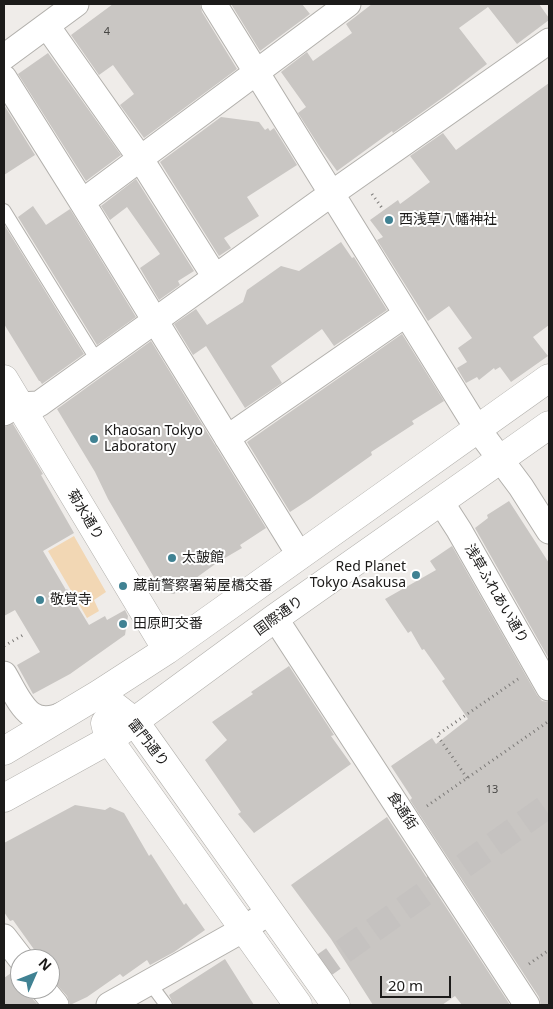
<!DOCTYPE html>
<meta charset="utf-8">
<style>
body{margin:0}
#map{position:relative;width:553px;height:1009px;overflow:hidden;background:#efece9;font-family:"Noto Sans",sans-serif}
canvas{display:block}
.frame{position:absolute;inset:0;border:5px solid #1c1b1a;pointer-events:none}
.north{position:absolute;left:10px;top:949px;width:50px;height:50px;box-sizing:border-box;background:#fff;border:1px solid #a4a4a3;border-radius:50%;rotate:46deg;font-size:14px;font-weight:700;line-height:20px;text-align:center;color:#1c1b1a}
.north::after{content:'';display:block;margin:auto;width:18px;height:22px;background:#408293;clip-path:polygon(50% 0,100% 100%,50% 72%,0 100%)}
.scale{position:absolute;left:380px;top:976px;width:71px;height:22px;box-sizing:border-box;border:2px solid #1c1b1a;border-top:0;padding-left:6px;font-size:15px;line-height:18px;white-space:nowrap;color:#1c1b1a;-webkit-text-stroke:4px #fff;paint-order:stroke}
</style>
<div id="map">
<canvas width="553" height="1009"></canvas>
<div class="frame"></div>
<div class="north">N</div>
<div class="scale">20 m</div>
</div>
<script>
const g = document.querySelector('canvas').getContext('2d');
g.lineJoin = 'round';
function paint(path, color) { g.fillStyle = color; g.fill(path, 'evenodd'); }
function trace(path, color, width, dash) { g.strokeStyle = color; g.lineWidth = width; g.lineCap = dash ? 'butt' : 'round'; g.setLineDash(dash || []); g.stroke(path); }
function write(font, color, halo, rows, align = 'center') {
  g.font = font + ' "Noto Sans","Noto Sans JP",sans-serif'; g.lineWidth = 4; g.setLineDash([]); g.textBaseline = 'middle'; g.strokeStyle = halo; g.fillStyle = color; for (const [text, x, y, turn = 0] of rows) {
    g.save(); g.translate(x, y); g.rotate((+turn || 0) * Math.PI / 180); g.textAlign = isNaN(turn) ? turn : align; if (halo) g.strokeText(text, 0, 0); g.fillText(text, 0, 0); g.restore();
  }
}
paint(new Path2D(`
 M74 536 106 592 94 600 99 611 87 618 48 551Z`), '#f2d7b4');
paint(new Path2D(`
 M113 4H200L202 12 237 69 144 138 120 105 134 94 113 65 99 75 71 35Z
 M231 4H302L310 14 260 51Z
 M372 4H539L549 18V20L517 44 488 7 459 28 487 64 445 96 393 133 392 131 337 171 321 149 298 113 306 107 281 72 307 52 313 61 352 33 346 24Z
 M48 53 121 155 86 181 18 74Z
 M549 83V325L533 337 548 356 511 382 500 367 495 370 494 368 479 380 477 377 466 383 457 368 467 362 458 348 472 338 449 306 428 321 377 240 383 237 370 220 398 200 400 204 430 182 410 156 443 133 456 150Z
 M4 105 35 155 4 175Z
 M221 117 259 122 265 130 268 128 270 131 274 128 297 165 247 197 259 216 224 238 231 248 219 256 160 162Z
 M136 179 194 271 178 281 180 285 159 300 140 268 160 254 127 207 110 220 101 206Z
 M33 206 46 225 70 209 136 317 97 345 18 217Z
 M5 226 84 354 42 384 40 381H39L4 324Z
 M341 242 352 258 354 257 387 310 334 346 322 329 271 366 282 383 245 408 206 346 193 355 174 324 196 309 207 325 243 302 247 290 281 266 299 271Z
 M402 334 444 401 412 421 414 424 371 452 372 455 310 499 290 512 247 442Z
 M151 341 266 528 240 545 242 548 218 562 174 594 162 591 108 499 95 472 57 409Z
 M13 424 43 474 41 475 74 533 43 551 66 590 67 589 89 625 105 616 107 620 125 610 128 616 125 635 70 674 33 694 17 665 40 652 15 610 4 616V427Z
 M509 501 549 563V659L475 528 488 518 487 515Z
 M452 546 537 695 542 701 549 702V1005H541L539 997 410 800 412 798 391 766 432 738 436 744 468 719 442 681 445 679 424 649 422 650 411 631 408 633 385 599 436 570 430 561Z
 M289 666 334 735 331 736 351 764 254 833 238 814 241 812 205 760 227 740 212 722 253 694 251 692Z
 M75 805 105 810 110 807 124 813 149 856 151 854 184 905 186 903 205 930 174 952 150 965 147 960 123 977 120 974 87 997 70 1005 67 996 50 977V959H35V956L38 955 13 920 10 921 4 912V843Z
 M387 817 510 1005H462L455 996 442 1005H373L331 939 291 885Z
 M225 959 254 1005H174L169 995Z
 M14 971 20 973V989H29L32 998 38 1005H4V978Z`), '#c9c6c3');
trace(new Path2D(`
 M313 973 549 805`), '#c5c2c0', 25, [25, 12]);
const lane = new Path2D(`
 M4 210 98 362
 M149 982 166 1005`);
const street = new Path2D(`
 M214 4 477 428 521 487 549 531
 M47 26 140 158 215 277
 M4 57 76 4
 M4 78 82 202 300 556
 M82 202 348 4
 M4 413 18 405 39 404 331 194 549 41
 M227 438 406 314
 M441 502 459 530 549 688
 M275 618 527 1005
 M4 674C20 701 29 732 66 713
 M4 937 21 959
 M43 989 56 1005
 M109 1005 244 929 269 912`);
const secondary = new Path2D(`
 M4 379 167 650
 M99 694 135 722 336 1005
 M105 723 109 740 298 1005
 M4 751 99 694 167 650 549 378
 M4 798 109 740 275 618 549 425`);
trace(lane, '#b2b0ac', 14);
trace(street, '#b2b0ac', 27);
trace(secondary, '#b2b0ac', 29);
trace(new Path2D(`
 M372 194 382 208
 M4 646 23 635
 M467 778 437 735 518 679
 M427 806 549 721
 M529 964 549 950`), '#7b7977', 3, [1, 4]);
trace(lane, '#fff', 12);
trace(street, '#fff', 25);
trace(secondary, '#fff', 28);
for (const [x, y, r, color] of [
 [389,220,5,"#408293"],
 [94,439,5,"#408293"],
 [172,558,5,"#408293"],
 [416,575,5,"#408293"],
 [123,586,5,"#408293"],
 [40,600,5,"#408293"],
 [123,624,5,"#408293"]
]) { const dot = new Path2D(); dot.arc(x, y, r, 0, 2 * Math.PI); g.fillStyle = color; g.fill(dot); trace(dot, '#fff', 2); }
write('11px', '#474644', null, [
 ["4",107,32],
 ["13",492,790]
]);
write('14px', '#1c1b1a', '#fff', [
 ["西浅草八幡神社",399,220],
 ["Khaosan Tokyo",104,431],
 ["Laboratory",104,447],
 ["太皷館",182,558],
 ["Red Planet",406,567,"right"],
 ["Tokyo Asakusa",406,583,"right"],
 ["蔵前警察署菊屋橋交番",133,586],
 ["敬覚寺",50,600],
 ["田原町交番",133,624]
], 'left');
write('14px', '#1c1b1a', '#fff', [
 ["菊水通り",85,515,59],
 ["浅草ふれあい通り",496,594,60],
 ["国際通り",279,616,-36],
 ["雷門通り",148,743,52],
 ["食通街",402,811,57]
]);
</script>
